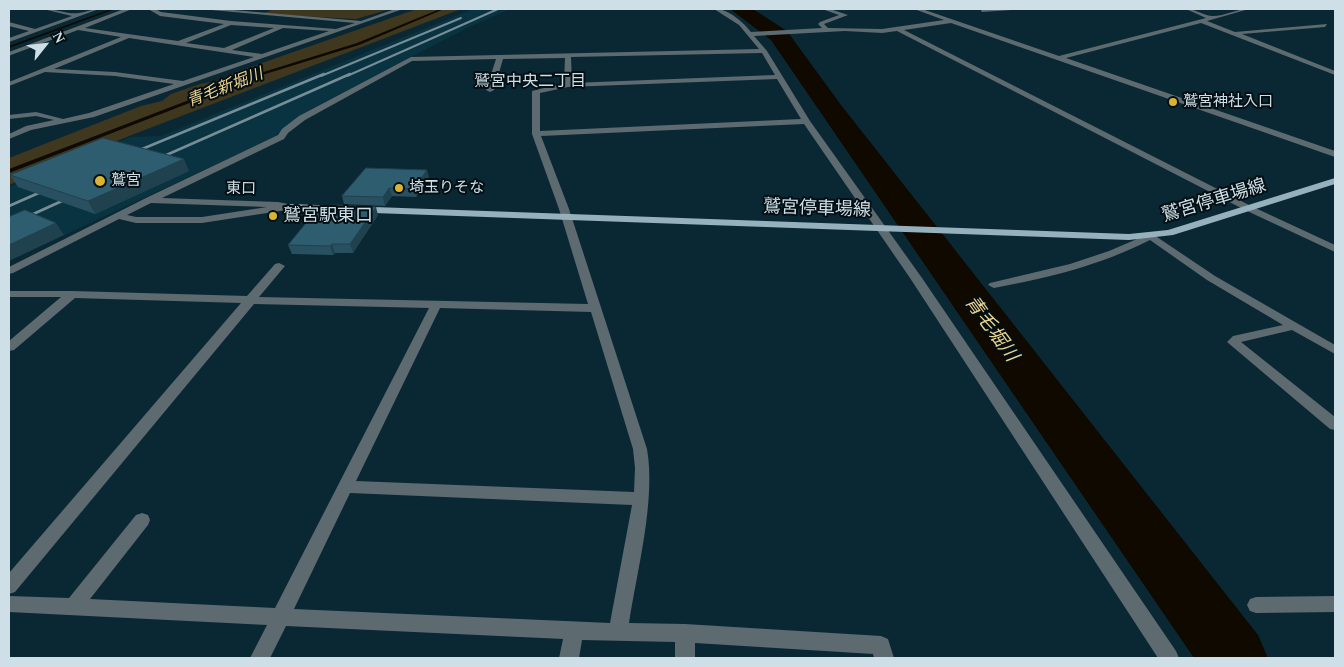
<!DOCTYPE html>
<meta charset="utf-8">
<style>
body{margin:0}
#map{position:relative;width:1344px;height:667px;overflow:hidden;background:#0a2833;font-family:"Times New Roman",serif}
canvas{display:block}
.frame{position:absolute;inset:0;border:10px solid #cfdfe7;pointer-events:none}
.north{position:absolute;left:20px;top:20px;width:50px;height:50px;-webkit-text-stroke:4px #040f14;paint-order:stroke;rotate:61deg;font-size:14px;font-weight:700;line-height:20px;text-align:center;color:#cfdfe7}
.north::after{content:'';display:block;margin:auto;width:18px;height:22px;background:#cfdfe7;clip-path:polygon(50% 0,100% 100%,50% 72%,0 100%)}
</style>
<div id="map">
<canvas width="1344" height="667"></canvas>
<div class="frame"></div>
<div class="north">N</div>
</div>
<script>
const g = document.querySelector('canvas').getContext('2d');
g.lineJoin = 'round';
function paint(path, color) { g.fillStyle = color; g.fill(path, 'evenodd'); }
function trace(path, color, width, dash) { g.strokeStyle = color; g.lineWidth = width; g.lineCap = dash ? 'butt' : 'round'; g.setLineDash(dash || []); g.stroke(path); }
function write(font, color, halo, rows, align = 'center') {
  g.font = font + ' "Times New Roman","Noto Sans JP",serif'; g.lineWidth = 4; g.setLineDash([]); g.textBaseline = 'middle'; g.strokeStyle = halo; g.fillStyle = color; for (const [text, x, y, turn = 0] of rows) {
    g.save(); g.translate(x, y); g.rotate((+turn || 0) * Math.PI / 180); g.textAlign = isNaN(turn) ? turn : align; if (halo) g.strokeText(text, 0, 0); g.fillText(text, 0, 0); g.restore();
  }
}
paint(new Path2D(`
 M473 9H510L467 28 315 107 288 125 274 137 9 261V187L131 137 161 136Z`), '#0a3341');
paint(new Path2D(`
 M274 9H390L356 19 262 14Z
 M417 9H461L129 136 9 185V158L141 106 162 101 171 94 200 84 216 81 236 72Z`), '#40371f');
paint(new Path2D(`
 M111 9H115L9 48V46Z
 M440 9H444L359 45 259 76 9 173V169L257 74 357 43Z`), '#0f0900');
paint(new Path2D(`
 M730 9H753L787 31 841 105 1258 635 1268 658H1194L771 40Z`), '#0f0900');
paint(new Path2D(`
 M43 9C55 8 68 15 79 13 87 12 91 9 99 9L9 42V38L29 31 9 26V22L35 29 72 16Z
 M124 9H132L85 28 178 41 224 24 160 16 148 9H155L161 12 231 21 336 29 355 23 200 9H222L361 21 395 9H403L94 117 31 130 9 139V134L26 126 54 120 36 116 9 119V115L36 112 63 119 89 113 174 84 115 76 45 72 9 86V82L121 37 78 30 11 55 9 56V52ZM231 25 274 28 224 48 186 43ZM283 28 329 31 262 54 232 50ZM129 38 254 57 183 81 115 72 54 69Z
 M714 9C728 8 743 22 751 32L822 28 818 24 820 22 839 15 822 9H830L848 15 824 24 828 28 882 29 944 20 914 9H922L1059 56 1206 18 1186 9C1196 9 1204 16 1213 16 1225 16 1236 9 1249 9L1207 21 1235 32 1327 24 1325 27 1242 34 1335 71V75L1201 23 1066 58 1335 151V157L951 23 904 30 1251 206 1335 245V252L1245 210 897 31 882 33 845 31 754 36 767 51 810 121 922 278 1176 651 1179 658H1158L910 278 804 124 541 136 569 209 647 449C656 500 637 571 629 623L685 624 881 636 888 639 894 658H874L873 654 695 643V658H675V642L582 640 579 658H559L563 639 286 626 270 658H250L267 625 9 612V596L69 598 136 515 142 513 148 515 150 520 148 525 90 599 275 608 429 308 254 304 15 592 9 594V573L241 303 75 298 14 350 9 351V341L61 297H9V291H72L247 296 275 264 279 263 285 266 259 297 588 304 559 209 532 134V91L564 83 565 58 503 59 494 90 490 92 486 90 496 59 412 61 305 120 288 133 284 139 162 198 278 202 293 205V209L202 223H136L119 219 13 273 9 274V267L146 198 278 135 282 129 299 116 411 57 759 49 739 25ZM762 53 775 75 572 83 571 57ZM777 79 801 119 540 131V93L568 87ZM151 203 267 207 202 217H136L127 215ZM440 308 591 312 633 449 635 468 634 492 356 481ZM350 493 632 505 610 623 294 609Z
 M980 9H1026L982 12Z
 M1151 233 1215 276 1335 345V354L1292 330 1241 342 1335 417V430L1330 429 1227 342 1233 336 1283 325 1207 280 1150 240C1101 265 1048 278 994 288L988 285 990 283 1070 264 1109 251Z
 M1335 596V612L1256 613 1250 611 1247 605 1250 599 1256 597Z`), '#5d6a70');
paint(new Path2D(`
 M1335 178V184L1173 235 1129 240 290 210 285 207 290 204 1129 234 1168 230Z`), '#96b1bd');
trace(new Path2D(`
 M321 76 461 18
 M347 76 498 9`), '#778d97', 2);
trace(new Path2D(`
 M130 154 324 74
 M155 160 350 74`), '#778d97', 2.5);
trace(new Path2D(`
 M9 206 50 188
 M9 225 73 196`), '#778d97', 3);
paint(new Path2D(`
 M189 171 95 214 18 187 10 175Z
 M429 177 416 197 392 196 385 206 344 204 342 196Z
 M378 215 353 253H335L333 255 292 254 288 245Z`), '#285060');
paint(new Path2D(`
 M184 159 189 171 95 214 88 201Z
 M427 170 429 177 416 197 414 189Z
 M389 188 392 196 385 206 383 197Z
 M376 207 378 215 353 253 350 244Z
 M56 223 64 235 9 261V245Z
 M332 244 335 253 333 255 330 246Z`), '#20414e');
const building = new Path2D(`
 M103 138 184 159 88 201 10 175Z
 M366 168 427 170 414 189 389 188 383 197 342 196Z
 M333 205 376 207 350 244H332L330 246 288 245 315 212 327 213Z
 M25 210 56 223 9 245V217Z`);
paint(building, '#2e5d70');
trace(building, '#20414e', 1);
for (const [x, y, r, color] of [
 [1173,102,5,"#dab333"],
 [100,181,6,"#dab333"],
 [399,188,5,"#dab333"],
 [273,216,5,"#dab333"]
]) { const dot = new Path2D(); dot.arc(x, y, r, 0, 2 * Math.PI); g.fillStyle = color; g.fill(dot); trace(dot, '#040f14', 2); }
write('15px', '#cfdfe7', '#040f14', [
 ["鷲宮神社入口",1183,102],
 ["鷲宮",111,181],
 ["埼玉りそな",409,188]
], 'left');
write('15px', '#cfdfe7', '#040f14', [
 ["東口",241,189,1]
]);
write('16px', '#cfdfe7', '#040f14', [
 ["鷲宮中央二丁目",530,82]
]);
write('italic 16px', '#ebd390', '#040f14', [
 ["青毛新堀川",225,88,-21]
]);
write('18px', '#cfdfe7', '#040f14', [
 ["鷲宮停車場線",1214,201,-17],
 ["鷲宮停車場線",817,209,2]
]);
write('18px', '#cfdfe7', '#040f14', [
 ["鷲宮駅東口",283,216]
], 'left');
write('italic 19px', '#ebd390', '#040f14', [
 ["青毛堀川",991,329,54]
]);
</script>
